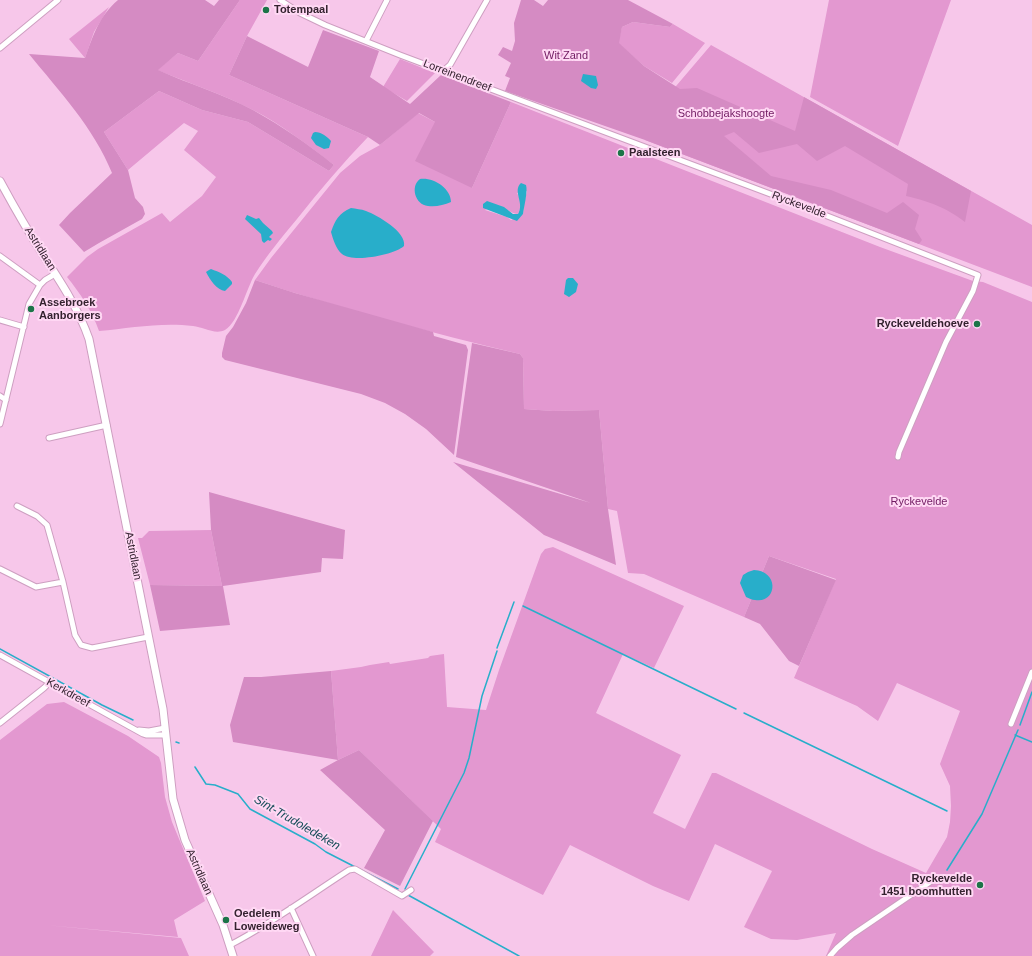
<!DOCTYPE html>
<style>
body{margin:0}
canvas{display:block;background:#f7c7ea}
</style>
<canvas width="1032" height="956"></canvas>
<script>
const g = document.querySelector('canvas').getContext('2d');
g.lineJoin = 'round';
function paint(path, color) { g.fillStyle = color; g.fill(path, 'evenodd'); }
function trace(path, color, width, dash) { g.strokeStyle = color; g.lineWidth = width; g.lineCap = dash ? 'butt' : 'round'; g.setLineDash(dash || []); g.stroke(path); }
function write(font, color, halo, rows, align = 'center') {
  g.font = font + ' Helvetica,sans-serif'; g.lineWidth = 4; g.setLineDash([]); g.textBaseline = 'middle'; g.strokeStyle = halo; g.fillStyle = color; for (const [text, x, y, turn = 0] of rows) {
    g.save(); g.translate(x, y); g.rotate((+turn || 0) * Math.PI / 180); g.textAlign = isNaN(turn) ? turn : align; if (halo) g.strokeText(text, 0, 0); g.fillText(text, 0, 0); g.restore();
  }
}
paint(new Path2D(`
 M240 0H267L247 36 229 75 368 137C343 163 319 191 297 219 282 237 267 255 255 274 247 287 238 323 225 330 215 335 203 327 193 326 162 322 130 328 99 331 92 311 80 293 67 277L87 257 98 249 162 213 170 222 202 196 216 177 184 150 198 131 184 123 128 170 104 132 159 91 202 110 248 122 329 171 334 165C308 145 282 125 253 110 222 94 189 83 157 70L178 53 198 61Z
 M829 0H951L898 146 810 97Z
 M109 7 94 32 85 58 69 39Z
 M633 22 670 27 673 24 705 43 672 83 644 66 618 43 622 27Z
 M711 45 1032 225V287L645 140 665 99Z
 M400 59 435 73 407 101 383 87Z
 M511 102 880 247 973 281 983 282 1032 302V956H826L836 933 797 940 771 939 744 927 772 871 715 844 689 901 653 886 570 845 543 895 435 842 441 829 359 750 338 760 331 671 361 667 370 665 389 662 390 664 428 658 430 656 444 654 447 707 486 710 499 670 541 554 545 549 553 547 684 606 654 668 623 654 596 713 681 755 653 813 685 829 712 773H716L872 849 926 873 947 837 950 822 951 806 950 786 940 764 960 711 897 683 878 721 857 706 794 678 836 579 769 556 744 617 644 574 628 573 617 511 608 509 599 410 553 411 524 409 523 358 520 354C432 333 342 309 255 280L271 258 340 173 360 156 380 145 418 113 435 122 472 188ZM527 191 524 204 523 214 511 220 507 217 485 210 497 205C504 207 512 214 518 214 522 208 521 199 517 193Z
 M211 530 222 586 150 585 138 538H142L149 531Z
 M64 702 128 736 159 757 161 763 165 797 172 822 205 901 174 920 178 937 45 925 181 938 189 956H0V740L47 704Z
 M393 910 434 952 430 956H371Z`), '#e398d0');
paint(new Path2D(`
 M118 0H205L214 6 219 0H240L198 61 178 53 158 70C189 84 223 94 253 110 282 126 309 145 334 165L329 171 248 122 202 110 159 91 104 132 128 170 135 198 143 207 145 214 142 219 99 243 84 252 59 225 70 213 112 173C94 128 59 91 29 54L85 58C93 36 99 16 118 0Z
 M521 0H534L543 6 548 0H628L673 24 670 27 633 22 622 27 619 43 644 66 680 89 697 88 795 131 804 97 971 191 965 222C945 207 931 202 906 196L908 184 845 146 817 161 797 144 759 153 734 132 724 136 771 176 831 190 887 213 903 202 919 215 915 229 922 240 919 244 645 140 505 91 510 78 505 76 511 63 498 55 503 47 512 51 515 41 514 23Z
 M323 30 379 51 370 77 410 104 441 75 511 102 472 188 415 161 435 122 419 113 380 145 368 137 229 75 247 36 308 67Z
 M255 280 295 293 433 332 434 336 466 345 468 350 454 455 426 429 405 414 385 403 361 394 225 360 222 357V353L226 336 233 327 246 303Z
 M472 343 520 354 523 358 524 409 553 411 599 410 608 509 616 565 544 535 453 462 591 503 456 457Z
 M209 492 345 530 343 559 322 558 321 572 223 586 230 625 160 631 150 585 222 586 211 530Z
 M769 556 836 580 799 666 789 661 760 624 744 617Z
 M331 671 338 760 359 750 433 821 400 886 364 868 385 830 320 770 338 760 233 742 230 725 244 677H261Z`), '#d58bc3');
paint(new Path2D(`
 M583 74 596 76 598 85 596 89 591 88 581 81Z
 M315 132C321 132 328 137 331 141L329 148 324 149 316 145 311 138 313 133Z
 M420 179C433 177 451 188 451 202 444 205 436 207 428 206 415 205 410 186 420 179Z
 M521 183 526 185C528 191 524 207 523 214L517 221 483 208V204L487 201 504 207 513 214H518C525 203 512 191 521 183Z
 M351 208C356 209 361 209 366 211 377 215 407 232 404 246 394 255 353 263 342 254 336 249 333 239 331 232 335 220 339 213 351 208Z
 M247 215 256 219 259 218 263 223 272 231 273 233 269 237 272 239 270 241 268 240 264 243 262 241 261 234 245 219Z
 M211 269C219 272 227 275 232 282V284L225 291C217 290 210 280 206 272L209 270Z
 M568 278H573L578 284 576 292 569 297 564 294 566 280Z
 M754 570C780 571 777 604 755 600 752 600 749 598 746 597L740 583 743 575 748 572Z`), '#28aeca');
trace(new Path2D(`
 M523 606 736 709
 M497 648 514 602
 M0 649 102 705 133 720
 M744 713 947 811
 M1020 725 1032 692
 M1015 735 1032 742
 M176 742 179 743
 M195 767 206 784 215 785 238 794 250 809 315 844 326 852 398 889
 M947 870 982 814 1018 730
 M405 889 464 773 469 758 482 696 497 651
 M408 895 519 956`), '#28aeca', 1.5);
const street = new Path2D(`
 M280 0 300 13 325 25 400 55 789 201 978 275 973 291 946 342 899 452 898 457
 M366 41 387 0
 M0 48 58 0
 M443 71 450 65 487 0
 M0 256 40 285
 M0 320 24 327
 M0 396 6 400
 M0 424 29 304 40 285 45 280 55 274
 M49 438 107 425
 M17 506 37 516 47 525 63 582 75 635 81 645 92 648 148 637
 M0 569 36 587 63 582
 M0 655 143 734 146 735H166
 M0 723 44 688 50 682
 M1011 724 1032 672
 M139 730 149 731 165 728
 M291 908 313 956
 M230 945C271 924 310 895 349 870L355 869 402 896 411 890
 M830 956 837 948 852 935 933 880`);
const secondary = new Path2D(`
 M0 181C14 207 29 233 45 258 62 284 79 310 89 339L163 709 173 799 185 840 223 925 233 956`);
trace(street, '#ce9fc1', 7);
trace(secondary, '#ce9fc1', 9);
trace(street, '#fff', 5);
trace(secondary, '#fff', 7);
for (const [x, y, r, color] of [
 [266,10,4,"#1c7448"],
 [621,153,4,"#1c7448"],
 [31,309,4,"#1c7448"],
 [977,324,4,"#1c7448"],
 [980,885,4,"#1c7448"],
 [226,920,4,"#1c7448"]
]) { const dot = new Path2D(); dot.arc(x, y, r, 0, 2 * Math.PI); g.fillStyle = color; g.fill(dot); trace(dot, '#ffd8f4', 1.5); }
write('bold 11px', '#34222f', '#ffd8f4', [
 ["Totempaal",274,10],
 ["Paalsteen",629,153],
 ["Assebroek",39,303],
 ["Aanborgers",39,316],
 ["Ryckeveldehoeve",969,324,"right"],
 ["Ryckevelde",972,879,"right"],
 ["1451 boomhutten",972,892,"right"],
 ["Oedelem",234,914],
 ["Loweideweg",234,927]
], 'left');
write('11px', '#711a62', '#ffd8f4', [
 ["Wit Zand",566,56],
 ["Schobbejakshoogte",726,114],
 ["Ryckevelde",919,502]
]);
write('11px', '#34222f', '#ffd8f4', [
 ["Lorreinendreef",457,76,21],
 ["Ryckevelde",799,205,21],
 ["Astridlaan",40,249,58],
 ["Astridlaan",133,556,79],
 ["Kerkdreef",68,693,29],
 ["Astridlaan",199,872,66]
]);
write('italic 12px', '#164c58', '#ffd8f4', [
 ["Sint-Trudoledeken",297,823,30]
]);
</script>
